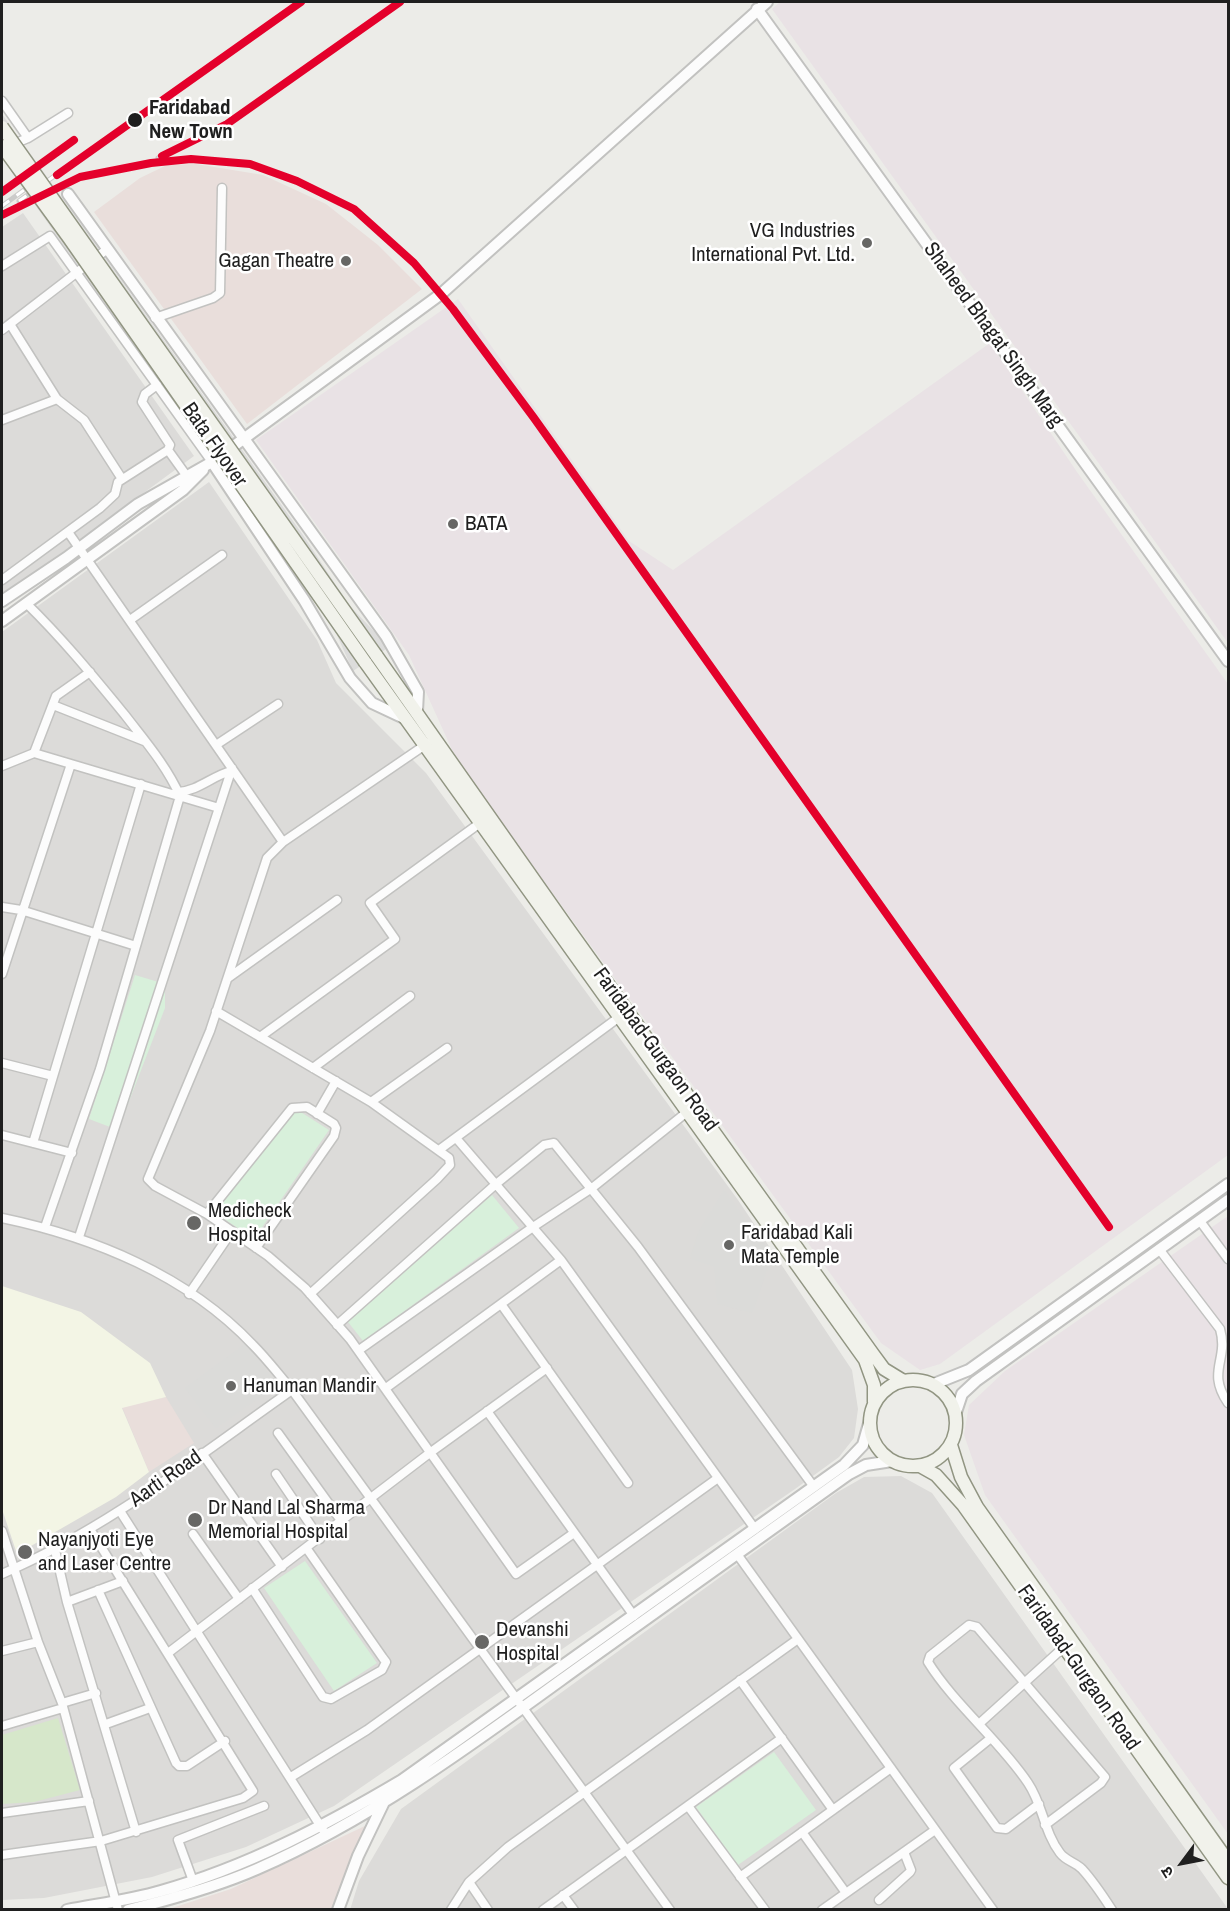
<!DOCTYPE html>
<meta charset="utf-8">
<style>
body{margin:0}
#map{position:relative;width:1230px;height:1911px;overflow:hidden;background:#ecece8;font-family:"Archivo Narrow","Noto Sans Devanagari",sans-serif}
canvas{display:block}
.frame{position:absolute;inset:0;border:3px solid #1f1f1f;pointer-events:none}
.north{position:absolute;left:1152px;top:1833px;width:60px;height:60px;-webkit-text-stroke:4px #fff;paint-order:stroke;rotate:238deg;font-size:16px;font-weight:700;line-height:24px;text-align:center;color:#1f1f1f}
.north::after{content:'';display:block;margin:auto;width:21px;height:27px;background:#1f1f1f;clip-path:polygon(50% 0,100% 100%,50% 72%,0 100%)}
</style>
<div id="map">
<canvas width="1230" height="1911"></canvas>
<div class="frame"></div>
<div class="north">उ</div>
</div>
<script>
const g = document.querySelector('canvas').getContext('2d');
g.lineJoin = 'round';
function paint(path, color) { g.fillStyle = color; g.fill(path, 'evenodd'); }
function trace(path, color, width, dash) { g.strokeStyle = color; g.lineWidth = width; g.lineCap = dash ? 'butt' : 'round'; g.setLineDash(dash || []); g.stroke(path); }
function write(font, color, halo, rows, align = 'center') {
  g.font = font + ' "Archivo Narrow",sans-serif'; g.lineWidth = 5; g.setLineDash([]); g.textBaseline = 'middle'; g.strokeStyle = halo; g.fillStyle = color; for (const [text, x, y, turn = 0] of rows) {
    g.save(); g.translate(x, y); g.rotate((+turn || 0) * Math.PI / 180); g.textAlign = isNaN(turn) ? turn : align; if (halo) g.strokeText(text, 0, 0); g.fillText(text, 0, 0); g.restore();
  }
}
paint(new Path2D(`
 M23 213 194 456 2 597V227Z
 M209 482 317 640 336 683 426 773 738 1200 852 1370 858 1409 854 1438 839 1457 795 1489 334 1806 246 1847 152 1877 44 1898 2 1900V632Z
 M901 1476 932 1493 1228 1909 350 1910 359 1881 401 1809 836 1493 864 1477Z`), '#dcdbd9');
paint(new Path2D(`
 M196 164 263 175 326 204 378 245 422 289 247 424 94 212 140 178 167 165Z
 M166 1397 194 1443 149 1472 122 1407Z
 M367 1825 335 1909 166 1910 231 1889Z`), '#e9dedb');
paint(new Path2D(`
 M780 2H1228V643L772 9Z
 M458 299 629 541 673 570 990 343 1077 472 1228 684V1155L940 1364 920 1370 881 1343 459 765 409 655 256 440Z
 M1228 1216V1834L985 1495 964 1435 969 1405 1005 1371Z`), '#e9e2e5');
paint(new Path2D(`
 M2 1286 81 1312 150 1363 166 1397 122 1408 149 1472 116 1497 17 1554 2 1509Z`), '#f3f5e5');
paint(new Path2D(`
 M724 1190 772 1256 752 1313 717 1304 714 1267 690 1259 698 1233Z
 M245 1344 277 1385 216 1428 185 1388Z`), '#dbdbd9');
paint(new Path2D(`
 M58 1718 80 1790 34 1802 2 1804V1735Z`), '#d6e7ca');
paint(new Path2D(`
 M135 975 165 984V1008L118 1130 89 1119Z
 M296 1109 329 1130 254 1239 214 1212Z
 M492 1195 519 1228 363 1341 348 1322Z
 M305 1561 377 1663 334 1691 264 1588Z
 M774 1752 816 1810 738 1865 696 1807Z`), '#d8f0db');
paint(new Path2D(`
 M2 114 303 535 349 605 389 647 353 671 336 633 313 599 2 158Z`), '#dcdcdb');
const minor = new Path2D(`
 M2 101 28 138 9 146
 M28 138 68 113
 M2 266 50 236 212 462
 M155 318 213 298 220 293 222 188
 M10 324 57 399 84 420 122 479
 M2 330 106 250
 M2 420 57 399
 M168 450 186 475
 M68 532 283 842
 M2 580 100 508 115 494 118 482 168 450 170 445 142 402 145 394 157 385
 M26 603C62 638 93 676 125 715 145 741 166 765 180 796L100 1069 45 1227
 M130 620 222 555
 M53 705 144 741
 M428 743 283 842 267 858 210 1031 148 1179 155 1186 207 1214 268 1256 305 1288 350 1339 516 1574 574 1533
 M216 745 278 704
 M34 753 56 696 90 672
 M2 766 34 753 219 808
 M178 792C198 791 212 776 231 771
 M2 907 21 910 136 946
 M2 974 71 764
 M228 978 337 900
 M216 1011 371 1102 449 1158 450 1165 437 1179 310 1294
 M260 1037 395 939 370 903 480 823
 M2 1063 53 1076
 M313 1068 410 996
 M371 1102 447 1048
 M317 1114 336 1081
 M2 1135 72 1153
 M456 1138 561 1260 755 1529
 M33 1143 141 784
 M439 1150 622 1015
 M207 1214 292 1108 307 1107 334 1124 336 1128 334 1136 256 1248
 M2 1218C93 1237 187 1275 253 1345 267 1359 279 1375 292 1390L670 1910
 M1200 1221 1228 1259
 M79 1237 232 768
 M1159 1249 1220 1329C1229 1360 1206 1371 1228 1403
 M189 1294 232 1231
 M501 1304 628 1483
 M337 1325 496 1184 544 1145 554 1143 638 1247 814 1487
 M359 1350 533 1227 592 1188 687 1112
 M386 1388 561 1260
 M487 1411 634 1616
 M278 1433 342 1522
 M202 1453 282 1567
 M276 1474 320 1539
 M120 1511 323 1830
 M2 1531 38 1642 62 1703 118 1910
 M193 1534 239 1599
 M55 1550 67 1602 136 1832
 M737 1554 993 1910
 M2 1574C107 1529 198 1456 292 1390
 M252 1588 323 1697 331 1699 382 1670 386 1662 383 1658 307 1549
 M98 1590 176 1763 179 1766H187L225 1741
 M67 1602 123 1581
 M2 1651 38 1642
 M168 1653 431 1452 547 1368
 M740 1680 833 1810
 M62 1703 96 1693
 M980 1723 1064 1647
 M106 1724 150 1708
 M2 1726 63 1708
 M991 1738 954 1768 997 1828 1006 1829 1039 1804
 M291 1777 367 1730 718 1478
 M688 1806 765 1910
 M2 1813 89 1801
 M1045 1825 1101 1783 1105 1777 977 1627 969 1625 930 1656 928 1662C954 1704 1000 1741 1028 1783 1043 1805 1044 1832 1060 1853 1066 1861 1075 1862 1082 1869 1093 1881 1103 1896 1112 1910
 M802 1832 846 1893
 M904 1852 911 1870
 M2 1855 101 1841 243 1798 253 1791 90 1529
 M740 1877 891 1768
 M193 1881 178 1840 264 1806
 M469 1882 488 1910
 M563 1895 574 1910
 M879 1900 910 1872
 M451 1910 469 1882 508 1847 798 1639
 M543 1910 782 1738
 M822 1910 935 1830`);
const tertiary = new Path2D(`
 M757 9 1228 661
 M68 194 386 636 418 692 417 711
 M212 462 304 600 350 678 372 703 406 719
 M2 601 66 558 138 504 212 462 441 294 767 2
 M2 621 183 490 203 470
 M934 1384 969 1370 1228 1184
 M956 1412 962 1394 976 1381 1228 1200
 M67 1910C98 1904 131 1900 161 1891 247 1867 326 1825 402 1780L844 1465 863 1445 870 1420
 M128 1910C172 1899 216 1887 257 1869 374 1818 477 1741 579 1667 669 1602 759 1538 849 1474L866 1465 892 1461
 M338 1910 358 1856 384 1802`);
const secondary = new Path2D(`
 M376 655 565 924 873 1354 884 1369 902 1380
 M365 662 865 1360 874 1385V1402
 M870 1423a43 43 0 1 1 86 0a43 43 0 1 1-86 0Z
 M951 1445 961 1477 977 1507 1228 1861
 M920 1466 936 1475 963 1505 1228 1878`);
trace(minor, '#c2c2c0', 11);
trace(tertiary, '#c2c2c0', 14);
trace(secondary, '#919582', 15);
trace(minor, '#fcfcfc', 8);
trace(tertiary, '#fcfcfc', 10);
trace(secondary, '#f1f2eb', 12);
const rail = new Path2D(`
 M158 158 227 124 400 2
 M19 201 301 2
 M2 206 24 190
 M2 215 80 177 151 163 191 159 250 164 297 181 354 209 414 263 453 309 534 418 1109 1227`);
trace(rail, '#cbcbca', 5);
trace(rail, '#fff', 3, [9]);
const secondaryBridge = new Path2D(`
 M2 127 376 655
 M2 146 69 238 365 662`);
trace(secondaryBridge, '#919582', 15, []);
trace(secondaryBridge, '#f1f2eb', 12);
trace(new Path2D(`
 M162 156 227 124 400 2
 M57 175 301 2
 M2 192 74 140
 M2 215 80 177 151 163 191 159 250 164 297 181 354 209 414 263 453 309 534 418 1109 1227`), '#e4002b', 8);
for (const [x, y, r, color] of [
 [135,120,8,"#1f1f1f"],
 [867,243,6,"#676765"],
 [346,261,6,"#676765"],
 [453,524,6,"#676765"],
 [194,1223,8,"#676765"],
 [729,1245,6,"#676765"],
 [231,1386,6,"#676765"],
 [195,1520,8,"#676765"],
 [25,1552,8,"#676765"],
 [482,1642,8,"#676765"]
]) { const dot = new Path2D(); dot.arc(x, y, r, 0, 2 * Math.PI); g.fillStyle = color; g.fill(dot); trace(dot, '#fff', 2); }
write('bold 21px', '#1f1f1f', '#fff', [
 ["Faridabad",149,108],
 ["New Town",149,132]
], 'left');
write('21px', '#1f1f1f', '#fff', [
 ["VG Industries",855,231,"right"],
 ["International Pvt. Ltd.",855,255,"right"],
 ["Gagan Theatre",334,261,"right"],
 ["BATA",465,524],
 ["Medicheck",208,1211],
 ["Hospital",208,1235],
 ["Faridabad Kali",741,1233],
 ["Mata Temple",741,1257],
 ["Hanuman Mandir",243,1386],
 ["Dr Nand Lal Sharma",208,1508],
 ["Memorial Hospital",208,1532],
 ["Nayanjyoti Eye",38,1540],
 ["and Laser Centre",38,1564],
 ["Devanshi",496,1630],
 ["Hospital",496,1654]
], 'left');
write('21px', '#1f1f1f', '#fff', [
 ["Shaheed Bhagat Singh Marg",993,335,54],
 ["Bata Flyover",214,445,55],
 ["Faridabad-Gurgaon Road",655,1050,54],
 ["Aarti Road",166,1479,-35],
 ["Faridabad-Gurgaon Road",1078,1668,55]
]);
</script>
